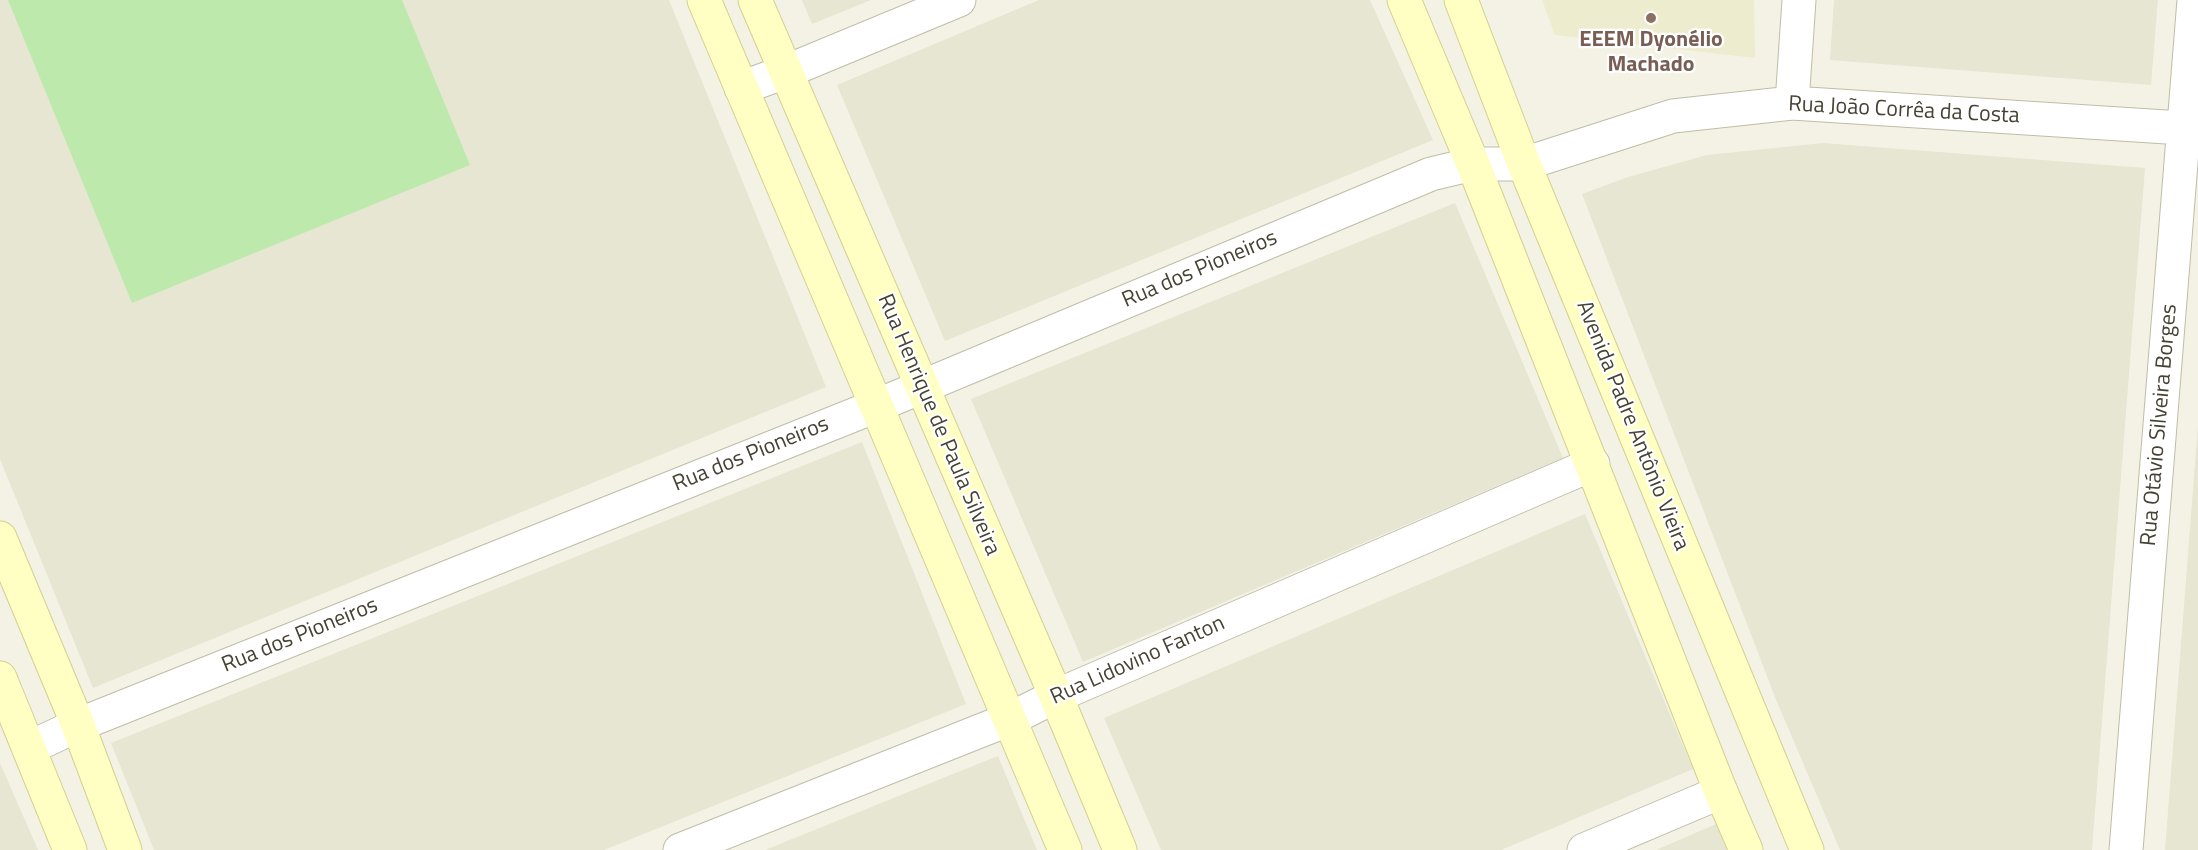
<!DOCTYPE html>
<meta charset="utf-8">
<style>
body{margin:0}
canvas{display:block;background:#f3f2e5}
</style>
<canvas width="2198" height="850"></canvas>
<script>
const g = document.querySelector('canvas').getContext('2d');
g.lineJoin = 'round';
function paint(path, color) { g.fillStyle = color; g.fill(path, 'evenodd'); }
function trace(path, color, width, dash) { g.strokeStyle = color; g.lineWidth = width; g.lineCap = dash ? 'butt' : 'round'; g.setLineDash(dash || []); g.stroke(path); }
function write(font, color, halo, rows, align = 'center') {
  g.font = font + ' "Titillium Web",sans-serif'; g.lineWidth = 4.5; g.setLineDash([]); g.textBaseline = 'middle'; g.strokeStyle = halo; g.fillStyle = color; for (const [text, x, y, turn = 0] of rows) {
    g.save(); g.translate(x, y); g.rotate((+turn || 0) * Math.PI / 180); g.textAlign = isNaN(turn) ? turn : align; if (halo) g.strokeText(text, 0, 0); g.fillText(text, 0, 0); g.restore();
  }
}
paint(new Path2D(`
 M0 0H669L826 387 93 688 0 459Z
 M802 0H871L812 24Z
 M1039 0H1370L1433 140 945 341 837 85Z
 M1834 0H2158L2151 85 1830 60Z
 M1823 143 2145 168 2092 850H1840L1775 697 1582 194 1628 177 1707 155Z
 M1455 203 1563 458 1083 662 971 399Z
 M2198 425V850H2165Z
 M862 442 966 704 604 850H154L111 743Z
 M1585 514 1693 769 1501 850H1161L1104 718Z
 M998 756 1037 850H765L943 778Z
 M0 763 38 850H0Z
 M1716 824 1727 850H1656Z`), '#e7e6d3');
paint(new Path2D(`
 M1542 0H1754L1755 58 1555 35Z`), '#edecce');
paint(new Path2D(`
 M8 0H402L470 165 132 303Z`), '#bee9ac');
const street = new Path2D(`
 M741 88 785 72 959 0
 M1792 103 1799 0
 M29 748 78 725 876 406 1431 174 1473 164H1524L1673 116 1792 103 2198 129
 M680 850 1010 719 1056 696 1593 464
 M1584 850 1721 792
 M2126 850 2194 0`);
const secondary = new Path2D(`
 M704 0 1065 850
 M755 0 1056 696 1120 850
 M1404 0 1473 164 1721 792 1746 850
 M1461 0 1524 164 1807 850
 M0 538 78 725 125 850
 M0 678 70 850`);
trace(street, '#bfbda7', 35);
trace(secondary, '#d2d091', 35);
trace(street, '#fff', 33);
trace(secondary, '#ffffc3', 33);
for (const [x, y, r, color] of [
 [1651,18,6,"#8d6e63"]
]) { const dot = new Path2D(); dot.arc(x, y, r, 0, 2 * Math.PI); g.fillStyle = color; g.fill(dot); trace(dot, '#fff', 2); }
write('bold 22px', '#785e54', '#fff', [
 ["EEEM Dyonélio",1651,41],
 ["Machado",1651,66]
]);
write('22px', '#464334', '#fff', [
 ["Rua João Corrêa da Costa",1904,111,3],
 ["Rua dos Pioneiros",1200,270,-23],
 ["Rua Henrique de Paula Silveira",938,425,67],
 ["Rua Otávio Silveira Borges",2160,425,-85],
 ["Avenida Padre Antônio Vieira",1632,426,68],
 ["Rua dos Pioneiros",751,455,-22],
 ["Rua dos Pioneiros",300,636,-22],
 ["Rua Lidovino Fanton",1138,661,-24]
]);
</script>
